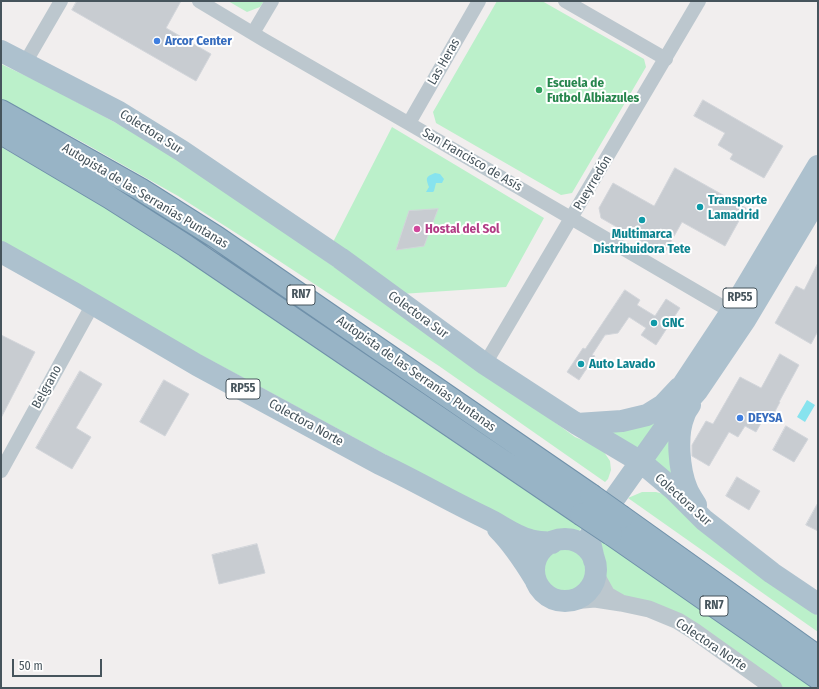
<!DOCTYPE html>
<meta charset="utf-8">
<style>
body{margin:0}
#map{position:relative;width:819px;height:689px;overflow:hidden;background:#f1eeee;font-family:"Fira Sans Condensed",sans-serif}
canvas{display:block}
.frame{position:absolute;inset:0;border:2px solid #46545c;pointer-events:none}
.scale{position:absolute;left:12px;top:659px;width:90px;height:18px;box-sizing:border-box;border:2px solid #46545c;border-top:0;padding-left:5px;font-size:12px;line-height:14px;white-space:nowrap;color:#46545c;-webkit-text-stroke:3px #fff;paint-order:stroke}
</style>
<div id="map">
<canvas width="819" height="689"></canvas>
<div class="frame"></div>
<div class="scale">50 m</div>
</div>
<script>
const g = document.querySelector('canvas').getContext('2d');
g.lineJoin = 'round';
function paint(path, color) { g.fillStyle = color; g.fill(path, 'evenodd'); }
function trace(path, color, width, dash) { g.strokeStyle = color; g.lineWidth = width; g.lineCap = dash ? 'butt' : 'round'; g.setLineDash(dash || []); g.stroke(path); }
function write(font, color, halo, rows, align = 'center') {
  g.font = font + ' "Fira Sans Condensed",sans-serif'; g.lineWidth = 4; g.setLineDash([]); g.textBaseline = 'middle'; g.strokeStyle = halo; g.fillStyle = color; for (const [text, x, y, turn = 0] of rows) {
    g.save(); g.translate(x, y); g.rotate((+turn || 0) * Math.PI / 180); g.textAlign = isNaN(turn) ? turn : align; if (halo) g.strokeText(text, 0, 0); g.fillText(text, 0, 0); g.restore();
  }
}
paint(new Path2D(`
 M228 1H264L260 7 247 12Z
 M497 1H542L644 59 646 67 572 193 561 195 436 123 433 112Z
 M1 64 43 84 135 133 210 180 523 399 575 437 594 445 604 452 610 461 611 470 608 479 605 482 439 366 258 247 178 196 84 143 1 99Z
 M392 127 544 218 506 287 401 294 331 246Z
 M1 147 126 217 586 524C583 526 581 529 579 531 569 538 549 537 538 537L114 308 1 243Z
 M663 417 637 454 594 431Z
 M671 427 678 484 649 457Z
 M642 492H656L667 495 766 581 818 616V632L628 498Z
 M602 535 818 688H781L626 600 608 587 597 550Z
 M539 571a25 25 0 1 1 50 0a25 25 0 1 1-50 0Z`), '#bbf0ca');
paint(new Path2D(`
 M435 173 440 174 444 179 442 183H436L434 191 433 192H426L429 187C426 178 425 177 435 173Z
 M807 400 815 405 805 422 797 417Z`), '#87e3ee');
const building = new Path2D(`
 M77 1H181L166 28 211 54 196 81 72 10Z
 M703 100 783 146 764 178 730 159 733 154 718 145 725 133 694 116Z
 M675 168 746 208 725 246 682 222 664 254 601 218 599 208 613 183 654 206Z
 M438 209 424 246 396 250 409 211Z
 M818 263V331L811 344 775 323 796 286 804 290Z
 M625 290 640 300 637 305 655 316 666 299 680 308 656 345 641 335 646 328 629 317 618 333 605 335 592 355 595 356 579 380 567 372 583 348 585 349Z
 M1 335 35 352 1 418Z
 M780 354 799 365 779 402H780L772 417 766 414 756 432 745 426 738 437 729 432 709 466 692 456V445L706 421 713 424 740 377 761 388Z
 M80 371 102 384 76 428 91 437 72 469 36 448Z
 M164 380 189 394 165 436 140 422Z
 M786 426 808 439 794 462 773 450Z
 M737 477 760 491 749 510 726 496Z
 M818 503V531L806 525Z
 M257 544 265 573 219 584 212 555Z`);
paint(building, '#c8ccd1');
trace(building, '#d2d5da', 1);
const trunk = new Path2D(`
 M1 111 140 189 216 237 591 495
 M1 133 109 197 186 246 581 514
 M622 517 818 657
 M611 534 818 678`);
trace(trunk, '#7091aa', 24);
trace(new Path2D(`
 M199 1 264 40 420 130 737 315
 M565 1 666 59
 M253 33 272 1
 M25 63 61 1
 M409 123 479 1
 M485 364 699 1
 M1 471 93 304`), '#bcc7ce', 14);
trace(new Path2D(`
 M596 571 597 577 607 595 621 603
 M572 601 595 599 621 603 649 609 678 621 694 631 774 688`), '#bcc7ce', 17);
trace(new Path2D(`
 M1 51 119 112 182 151 340 258 485 364 577 424 641 462 673 489 704 520 772 573 818 604
 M1 252 74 293 197 365 380 464C416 481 450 501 486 518 501 525 514 536 530 540 537 542 545 542 552 543
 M690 405C688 408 685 412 684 416 676 435 679 470 687 489 689 494 693 500 696 505
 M672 410 684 383 731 312 818 166
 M577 424 622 421 647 415 663 405 679 388
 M498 529C513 544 524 561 535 579
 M534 570a31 31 0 1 1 62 0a31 31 0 1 1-62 0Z
 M594 560 590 542V536L602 516 663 430 697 391 745 320 818 198`), '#adc1ce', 22);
trace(trunk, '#98b4c6', 22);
const trunkBridge = new Path2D(`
 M591 495 622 517
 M581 514 611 534`);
trace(trunkBridge, '#7091aa', 24, []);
trace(trunkBridge, '#98b4c6', 22);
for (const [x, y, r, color] of [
 [157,41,4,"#3f7fe0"],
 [539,90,4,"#2e9e5b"],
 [700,207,4,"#0f9aa8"],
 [642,220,4,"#0f9aa8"],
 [417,229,4,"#d1479c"],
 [654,323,4,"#0f9aa8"],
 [581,364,4,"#0f9aa8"],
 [740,418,4,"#3f7fe0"]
]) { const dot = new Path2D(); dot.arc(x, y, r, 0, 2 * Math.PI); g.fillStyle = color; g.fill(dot); trace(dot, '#fff', 1.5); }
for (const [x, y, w] of [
 [301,295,28],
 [740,298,34],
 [243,389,34],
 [714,606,28]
]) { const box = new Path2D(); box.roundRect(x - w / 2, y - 10, w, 20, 3); g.fillStyle = '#fff'; g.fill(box); trace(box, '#46545c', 1); }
write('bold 12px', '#46545c', null, [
 ["RN7",301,295],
 ["RP55",740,298],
 ["RP55",243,389],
 ["RN7",714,606]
]);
write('bold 13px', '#366cbe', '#fff', [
 ["Arcor Center",165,41],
 ["DEYSA",748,418]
], 'left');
write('13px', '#46545c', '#fff', [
 ["Las Heras",444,62,-60],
 ["Colectora Sur",151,132,32],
 ["San Francisco de Asís",472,160,30],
 ["Pueyrredón",593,183,-59],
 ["Autopista de las Serranías Puntanas",145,196,31],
 ["Colectora Sur",418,315,36],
 ["Autopista de las Serranías Puntanas",416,374,35],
 ["Belgrano",47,387,-61],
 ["Colectora Norte",306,423,29],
 ["Colectora Sur",683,500,42],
 ["Colectora Norte",711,645,34]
]);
write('bold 13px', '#27864d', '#fff', [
 ["Escuela de",547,83],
 ["Futbol Albiazules",547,98]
], 'left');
write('bold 13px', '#0d838f', '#fff', [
 ["Transporte",708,200],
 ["Lamadrid",708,215],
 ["Multimarca",642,234,"center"],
 ["Distribuidora Tete",642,249,"center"],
 ["GNC",662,323],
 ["Auto Lavado",589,364]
], 'left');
write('bold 13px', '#b23c85', '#fff', [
 ["Hostal del Sol",425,229]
], 'left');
</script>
